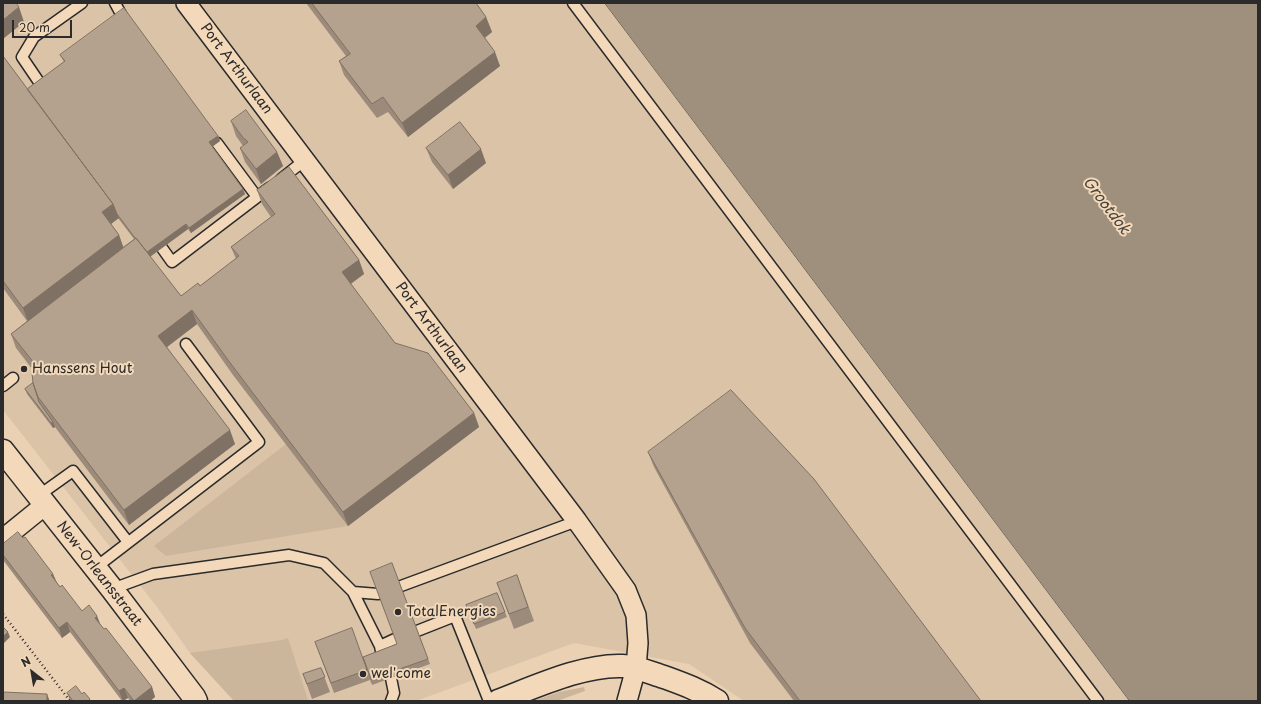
<!DOCTYPE html>
<style>
body{margin:0}
#map{position:relative;width:1261px;height:704px;overflow:hidden;background:#ebd1b3;font-family:"Playpen Sans",sans-serif}
canvas{display:block}
.frame{position:absolute;inset:0;border:4px solid #2b2b2b;pointer-events:none}
.north{position:absolute;left:12px;top:652px;width:40px;height:40px;-webkit-text-stroke:3px #f3d8b9;paint-order:stroke;rotate:329deg;font-size:11px;font-weight:700;line-height:16px;text-align:center;color:#2b2b2b}
.north::after{content:'';display:block;margin:auto;width:14px;height:18px;background:#2b2b2b;clip-path:polygon(50% 0,100% 100%,50% 72%,0 100%)}
.scale{position:absolute;left:12px;top:20px;width:60px;height:18px;box-sizing:border-box;border:2px solid #2b2b2b;border-top:0;padding-left:5px;font-size:12px;line-height:14px;white-space:nowrap;color:#2b2b2b;-webkit-text-stroke:3px #f3d8b9;paint-order:stroke}
</style>
<div id="map">
<canvas width="1261" height="704"></canvas>
<div class="frame"></div>
<div class="north">N</div>
<div class="scale">20 m</div>
</div>
<script>
const g = document.querySelector('canvas').getContext('2d');
g.lineJoin = 'round';
function paint(path, color) { g.fillStyle = color; g.fill(path, 'evenodd'); }
function trace(path, color, width, dash) { g.strokeStyle = color; g.lineWidth = width; g.lineCap = dash ? 'butt' : 'round'; g.setLineDash(dash || []); g.stroke(path); }
function write(font, color, halo, rows, align = 'center') {
  g.font = font + ' "Playpen Sans",sans-serif'; g.lineWidth = 4; g.setLineDash([]); g.textBaseline = 'middle'; g.strokeStyle = halo; g.fillStyle = color; for (const [text, x, y, turn = 0] of rows) {
    g.save(); g.translate(x, y); g.rotate((+turn || 0) * Math.PI / 180); g.textAlign = isNaN(turn) ? turn : align; if (halo) g.strokeText(text, 0, 0); g.fillText(text, 0, 0); g.restore();
  }
}
paint(new Path2D(`
 M3 3H605L1130 701H744L689 664 574 643 416 701H234L190 653 157 607 3 410Z`), '#dbc3a8');
paint(new Path2D(`
 M286 444 348 526 166 556 154 546Z
 M288 638 308 700 319 701H234L190 653 282 640Z
 M584 687 585 691 557 701H533L559 692Z`), '#cbb69c');
const water = new Path2D(`
 M605 3H1258V701H1130Z`);
paint(water, '#9f8f7d');
trace(water, '#71675c', 1);
const lane = new Path2D(`
 M115 3 122 16
 M573 3 1098 701
 M41 85 22 57 34 37 82 3
 M217 143 257 197
 M281 179 305 160
 M162 248 172 262 269 188
 M3 386 13 378
 M38 496 73 471 128 542
 M95 568 259 442 186 344
 M401 586 577 521
 M112 589 153 574 289 555 324 563 353 592 378 594
 M353 592 380 646
 M417 631 455 616 489 701
 M381 651 380 646 395 639
 M391 678 394 693 391 701`);
const street = new Path2D(`
 M186 3 577 521 626 590 636 615 638 643 636 668 627 701
 M3 539 45 505`);
const secondary = new Path2D(`
 M3 451 112 589 194 697 196 701
 M498 701C535 687 584 664 623 666 638 667 651 673 664 677 683 684 700 690 717 701`);
trace(lane, '#2b2b2b', 13);
trace(street, '#2b2b2b', 22);
trace(secondary, '#2b2b2b', 25);
trace(new Path2D(`
 M3 614 70 701`), '#2b2b2b', 2.5, [1, 3]);
trace(lane, '#f3d8b9', 10);
trace(street, '#f3d8b9', 19);
trace(secondary, '#f3d8b9', 22);
paint(new Path2D(`
 M306 3H476L486 17 492 32 485 38 500 66 408 137 388 112 377 118 344 75 339 61 346 56Z
 M60 55 218 136 220 141 212 147 245 194 191 233 188 229 150 257 181 296 200 286 236 259 231 247 271 217 262 204 257 190 359 260 364 274 351 284 395 343 474 413 479 427 348 526 233 375 197 324 167 347 235 444 129 525 55 427 53 428 27 394 25 389 33 383V370L16 348 11 334 27 321 3 288V56L27 89 64 62ZM118 218 134 239 123 247 119 235 111 224Z
 M231 121 277 152 283 166 261 184 245 162 240 148 243 146 236 136Z
 M426 148 486 163 453 189 432 162Z
 M648 452 981 701H794L750 643 654 467Z
 M23 538 53 574 56 581 60 587 82 611 97 616 100 624 152 687 155 697 150 701H130L128 698 122 701 70 632 62 638 3 560V544Z
 M392 563 430 664 372 685 370 680 334 693 315 642 363 657 397 644Z
 M517 575 534 621 514 629 497 583Z
 M497 593 507 617 476 629 466 605Z
 M321 668 330 692 312 699 303 674Z
 M67 693 82 694 91 701H71L69 698Z`), '#9c8b7a');
paint(new Path2D(`
 M19 7 24 22 3 39V20Z
 M486 17 492 32 481 40 476 26Z
 M495 52 500 66 408 137 402 123Z
 M218 136 220 141 210 148 209 142Z
 M481 149 486 163 453 189 448 175Z
 M277 152 283 166 261 184 256 169Z
 M243 189 245 194 191 233 189 228Z
 M113 204 119 218 107 227 102 212Z
 M186 224 188 229 148 258 146 253Z
 M119 235 124 249 28 322 23 308Z
 M359 260 364 274 347 286 342 272Z
 M192 310 197 324 163 350 158 336Z
 M474 413 479 427 348 526 343 512Z
 M53 422 55 427 53 428 51 423Z
 M230 430 235 444 129 525 124 510Z
 M53 574 57 583 51 575Z
 M97 616 101 626 95 618Z
 M67 622 70 632 62 638 59 628Z
 M8 632 10 637 3 644V637Z
 M152 687 155 697 150 701H134Z
 M124 688 128 698 123 701 119 691Z
 M47 694 49 699V701H47Z`), '#7f7163');
const building = new Path2D(`
 M3 3H16L19 7 3 20Z
 M312 3H476L486 17 476 26 495 52 402 123 383 97 372 104 339 61 350 54Z
 M124 8 218 136 209 142 243 189 189 228 186 224 147 252 136 238H135L117 214 113 204 27 89 65 61 60 55Z
 M3 56 113 204 102 212 119 235 23 308 3 281Z
 M246 110 277 152 256 169 240 148 248 142 245 139H244L231 121Z
 M460 122 481 149 448 175 426 148Z
 M289 167 359 260 342 272 395 343 428 353 474 413 343 512 228 360 192 310 158 336 230 430 124 510 38 397 33 383 32 373 34 363 11 334 136 238 181 296 198 283 200 286 239 256 231 247 275 214 257 190Z
 M33 383 39 402 53 422 51 423 25 389Z
 M731 390 814 479 981 701H800L745 628 648 452Z
 M18 532 23 538 25 537 53 574 51 575 60 587 62 585 82 611 89 605 97 616 95 618 104 629 106 628 152 687 134 701 124 688 119 691 67 622 59 628 3 555V544Z
 M392 563 428 659 371 679 363 657 397 644 370 572Z
 M517 575 528 607 509 614 497 583Z
 M497 593 505 612 474 624 466 605Z
 M3 627 8 632 3 637Z
 M352 628 367 670 331 683 315 642Z
 M321 668 325 677 307 684 303 674Z
 M76 686 82 694 84 692 90 699 88 701H73L67 693Z
 M3 692 47 694V701H3Z`);
paint(building, '#b5a28e');
trace(building, '#7f7163', 1);
for (const [x, y, r, color] of [
 [24,369,4,"#2b2b2b"],
 [398,612,4,"#2b2b2b"],
 [363,674,4,"#2b2b2b"]
]) { const dot = new Path2D(); dot.arc(x, y, r, 0, 2 * Math.PI); g.fillStyle = color; g.fill(dot); trace(dot, '#f3d8b9', 1.5); }
write('14px', '#2b2b2b', '#f3d8b9', [
 ["Port Arthurlaan",236,69,53],
 ["Port Arthurlaan",431,328,53],
 ["New-Orleansstraat",99,574,52]
]);
write('14px', '#2b2b2b', '#f3d8b9', [
 ["Hanssens Hout",32,369],
 ["TotalEnergies",406,612],
 ["wel'come",371,674]
], 'left');
write('italic 15px', '#484440', '#f3d8b9', [
 ["Grootdok",1106,206,53]
]);
</script>
